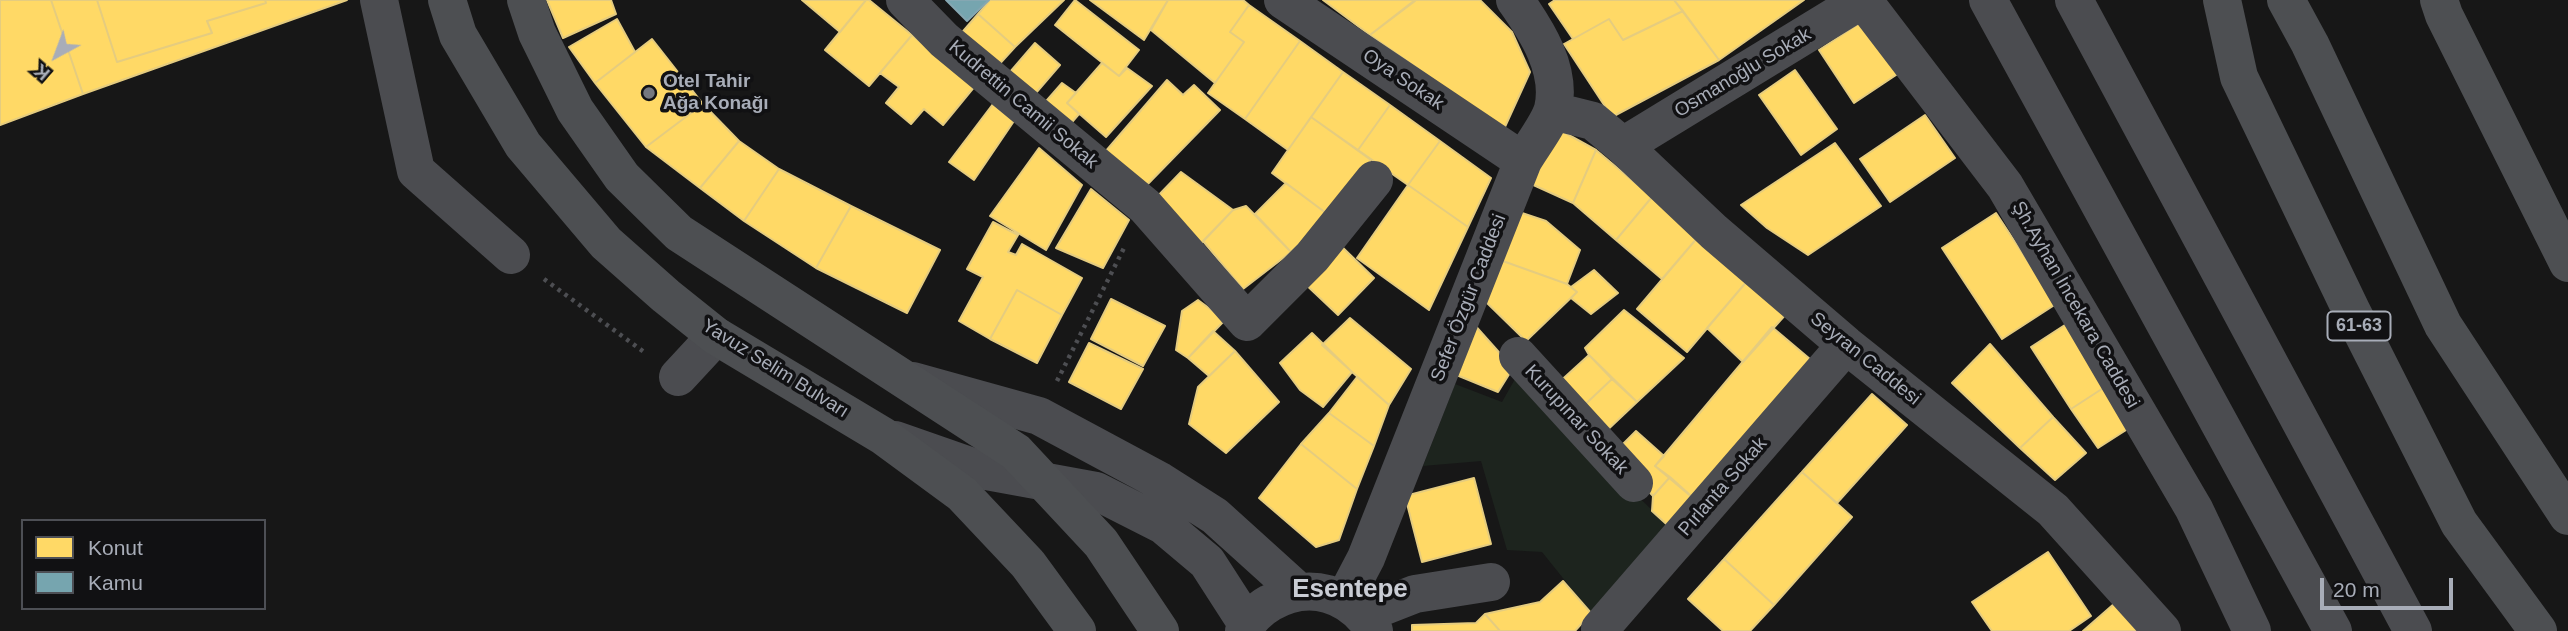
<!DOCTYPE html>
<meta charset="utf-8">
<style>
body{margin:0}
#map{position:relative;width:2568px;height:631px;overflow:hidden;background:#171717;font-family:Arial,sans-serif}
canvas{display:block}
.legend{position:absolute;left:21px;top:519px;width:245px;height:91px;box-sizing:border-box;background:#111113;border:2px solid #4d4f55;margin:0;padding:9px 12px;list-style:none;font-size:21px;color:#a8adb8}
.legend li{display:flex;align-items:center;gap:14px;height:35px}
.legend b{width:35px;border:2px solid #4d4f55}
.north{position:absolute;left:21px;top:21px;width:70px;height:70px;-webkit-text-stroke:5px #111113;paint-order:stroke;rotate:221deg;font-size:19px;font-weight:700;line-height:28px;text-align:center;color:#a8adb8}
.north::after{content:'';display:block;margin:auto;width:24px;height:32px;background:#a8adb8;clip-path:polygon(50% 0,100% 100%,50% 72%,0 100%)}
.scale{position:absolute;left:2320px;top:578px;width:133px;height:32px;box-sizing:border-box;border:4px solid #a8adb8;border-top:0;padding-left:9px;font-size:21px;line-height:24px;white-space:nowrap;color:#a8adb8;-webkit-text-stroke:5px #111113;paint-order:stroke}
</style>
<div id="map">
<canvas width="2568" height="631"></canvas>
<ul class="legend">
<li><b style="height:19px;background:#ffd966"></b>Konut</li>
<li><b style="height:19px;background:#76a5af"></b>Kamu</li>
</ul>
<div class="north">K</div>
<div class="scale">20 m</div>
</div>
<script>
const g = document.querySelector('canvas').getContext('2d');
g.lineJoin = 'round';
function paint(path, color) { g.fillStyle = color; g.fill(path, 'evenodd'); }
function trace(path, color, width, dash) { g.strokeStyle = color; g.lineWidth = width; g.lineCap = dash ? 'butt' : 'round'; g.setLineDash(dash || []); g.stroke(path); }
function write(font, color, halo, rows, align = 'center') {
  g.font = font + ' Arial,sans-serif'; g.lineWidth = 7; g.setLineDash([]); g.textBaseline = 'middle'; g.strokeStyle = halo; g.fillStyle = color; for (const [text, x, y, turn = 0] of rows) {
    g.save(); g.translate(x, y); g.rotate((+turn || 0) * Math.PI / 180); g.textAlign = isNaN(turn) ? turn : align; if (halo) g.strokeText(text, 0, 0); g.fillText(text, 0, 0); g.restore();
  }
}
paint(new Path2D(`
 M1515 379 1674 531 1591 613 1542 552 1507 550 1481 461 1423 466 1455 384 1502 402Z`), '#1d241e');
const homes = new Path2D(`
 M0 0H51L83 94 0 125Z
 M51 0H97L117 62 212 33 207 21 266 3 265 0H347L83 94Z
 M97 0H265L266 3 207 21 212 33 117 62Z
 M547 0H611L616 14 563 38Z
 M802 0H866L840 32Z
 M866 0H869L912 35 869 86 825 50Z
 M990 0H1064L1015 47 978 14Z
 M1075 0 1139 50 1119 76 1055 25Z
 M1090 0H1168L1144 40Z
 M1168 0H1243L1249 5 1230 32 1244 42 1215 83 1151 30Z
 M1323 0H1414L1415 1 1370 35Z
 M1415 0H1480L1512 32 1530 72 1504 129 1370 35Z
 M1555 0H1674L1683 11 1623 40 1609 19 1573 39 1549 4Z
 M1674 0H1804L1719 60Z
 M1249 5 1300 41 1245 119 1208 93 1244 42 1230 32Z
 M1683 11 1719 60 1612 117 1564 44 1609 19 1623 40Z
 M978 14 1015 47 994 70 958 37Z
 M617 19 635 52 595 83 569 47Z
 M1863 21 1899 73 1854 103 1819 50Z
 M912 35 975 86 943 125 924 109 911 124 886 103 899 87 880 73Z
 M652 39 703 104 646 147 595 83Z
 M1300 41 1343 72 1288 150 1245 119Z
 M1035 43 1060 65 1029 101 1004 79Z
 M1102 63 1119 76 1127 68 1152 86 1106 137 1067 103Z
 M1795 70 1837 129 1801 155 1759 95Z
 M1343 72 1390 105 1358 150 1311 117Z
 M1167 80 1183 95 1194 85 1220 110 1143 189 1105 152Z
 M1062 83 1076 93 1067 103 1079 114 1067 128 1041 107Z
 M703 104 739 141 700 188 646 147Z
 M993 104 1014 121 974 180 949 162Z
 M1390 105 1440 141 1408 185 1358 150Z
 M1925 115 1955 158 1890 202 1860 159Z
 M1311 117 1371 160 1330 216 1272 173Z
 M1549 124 1596 150 1573 203 1529 183Z
 M739 141 779 169 744 221 700 188Z
 M1440 141 1491 178 1468 227 1408 185Z
 M1835 143 1881 206 1808 255 1767 228 1741 205Z
 M1039 148 1082 185 1046 250 990 216Z
 M1596 150 1652 197 1616 240 1573 203Z
 M779 169 851 206 816 268 744 221Z
 M1181 172 1233 210 1196 249 1152 202Z
 M1286 183 1330 216 1291 252 1255 214Z
 M1408 185 1468 227 1429 310 1357 258Z
 M1091 189 1129 220 1103 268 1056 248Z
 M1652 197 1698 237 1662 279 1616 240Z
 M851 206 940 250 907 313 816 268Z
 M1246 206 1291 252 1243 289 1203 241 1233 210Z
 M1516 211 1546 221 1580 250 1567 284 1500 260Z
 M1996 213 2056 304 2002 339 1942 248Z
 M993 222 1018 235 1008 252 1016 255 1022 244 1082 278 1062 315 1017 290 990 339 959 321 983 277 967 269Z
 M1698 237 1748 280 1687 352 1637 309Z
 M1338 243 1374 278 1338 315 1301 280Z
 M1500 260 1567 284 1577 292 1526 341 1485 301Z
 M1594 270 1618 293 1591 314 1571 298 1577 292 1571 287Z
 M1748 280 1787 313 1743 362 1707 328Z
 M1017 290 1062 315 1037 363 990 339Z
 M1111 299 1165 326 1143 366 1091 339Z
 M1198 300 1225 320 1188 358 1176 350 1182 311Z
 M1624 310 1684 358 1637 402 1589 355 1585 348Z
 M1350 318 1411 369 1389 405 1322 345Z
 M2071 321 2111 383 2071 409 2031 347Z
 M1472 322 1513 368 1498 392 1454 374Z
 M1772 327 1817 365 1700 504 1655 466Z
 M1213 331 1235 351 1209 376 1188 358Z
 M1312 333 1352 372 1323 407 1300 390 1280 363Z
 M1089 343 1143 369 1121 409 1069 382Z
 M1990 344 2053 417 2020 448 1952 383Z
 M1235 351 1279 402 1226 453 1189 424 1198 387Z
 M1589 355 1612 379 1576 413 1555 386Z
 M1357 377 1389 405 1374 446 1329 413Z
 M1612 379 1637 402 1601 436 1576 413Z
 M2111 383 2137 423 2098 448 2071 409Z
 M1872 394 1907 425 1837 503 1802 472Z
 M1329 413 1374 446 1357 489 1301 444Z
 M2053 417 2086 453 2055 480 2020 448Z
 M1636 431 1664 456 1655 466 1670 477 1653 496 1628 469 1616 451Z
 M1301 444 1357 489 1339 540 1316 547 1259 498Z
 M1802 472 1852 517 1774 605 1724 559Z
 M1670 477 1700 504 1674 531 1652 511 1653 496Z
 M1474 478 1491 544 1422 562 1405 496Z
 M2048 552 2091 616 2069 631H1992L1972 602Z
 M1724 559 1774 605 1750 631H1723L1688 599Z
 M1563 581 1591 613 1575 631H1500L1485 614 1540 602Z
 M2115 603 2140 631H2083Z
 M1485 614 1500 631H1412V625L1476 623Z`);
paint(homes, '#ffd966');
trace(homes, '#e5cc7f', 2);
const public = new Path2D(`
 M946 0H989L967 21Z`);
paint(public, '#76a5af');
trace(public, '#85a7b2', 2);
trace(new Path2D(`
 M544 279 644 352
 M1057 381 1124 248`), '#4d4e52', 4.5, [3.5, 5]);
trace(new Path2D(`
 M379 0 416 171 511 255
 M905 0 944 40 1145 206 1247 322 1312 257 1374 180
 M1283 0 1523 161
 M1863 0 2005 186 2194 509 2252 631
 M1988 0 2333 631
 M2074 0 2413 631
 M1553 111 1593 121 1623 146 1714 232 1846 345 2053 510 2162 631
 M1623 146 1862 0
 M1518 356 1634 483
 M678 377 716 336
 M913 381 1039 416 1160 481 1215 516 1299 592
 M895 440 981 470 1096 491 1163 525 1207 562 1247 624
 M1344 600 1366 558 1523 161C1531 147 1549 124 1553 109 1562 70 1537 31 1515 0
 M1364 614 1415 594 1491 582
 M1600 629 1846 345
 M1244 631C1248 620 1259 609 1270 603 1309 580 1351 593 1374 631`), '#4b4c50', 38);
trace(new Path2D(`
 M447 0 458 35 523 145 606 243 666 296 716 336 883 436 962 494 1028 564 1077 631
 M526 0 537 33 575 110 622 177 679 233 1016 452 1101 543 1160 631
 M2222 0 2239 77 2351 310 2459 523 2538 631
 M2286 0 2310 44 2443 325 2568 516
 M2439 0 2444 15 2568 263`), '#4d4f52', 38);
for (const [x, y, r, color] of [
 [649,93,7,"#757880"]
]) { const dot = new Path2D(); dot.arc(x, y, r, 0, 2 * Math.PI); g.fillStyle = color; g.fill(dot); trace(dot, '#111113', 2.5); }
for (const [x, y, w] of [
 [2359,326,63]
]) { const box = new Path2D(); box.roundRect(x - w / 2, y - 14.5, w, 29, 5); g.fillStyle = '#111113'; g.fill(box); trace(box, '#a8adb8', 2); }
write('bold 18px', '#a8adb8', null, [
 ["61-63",2359,326]
]);
write('19px', '#a8adb8', '#111113', [
 ["Osmanoğlu Sokak",1743,73,-31],
 ["Oya Sokak",1403,80,34],
 ["Kudrettin Camii Sokak",1023,105,40],
 ["Sefer Özgür Caddesi",1469,298,-69],
 ["Şh.Ayhan İncekara Caddesi",2075,305,60],
 ["Seyran Caddesi",1865,359,39],
 ["Yavuz Selim Bulvarı",775,369,32],
 ["Kurupınar Sokak",1576,420,47],
 ["Pırlanta Sokak",1723,487,-49]
]);
write('bold 19px', '#a8adb8', '#111113', [
 ["Otel Tahir",663,82],
 ["Ağa Konağı",663,104]
], 'left');
write('bold 26px', '#c9ccd4', '#111113', [
 ["Esentepe",1350,590]
]);
</script>
